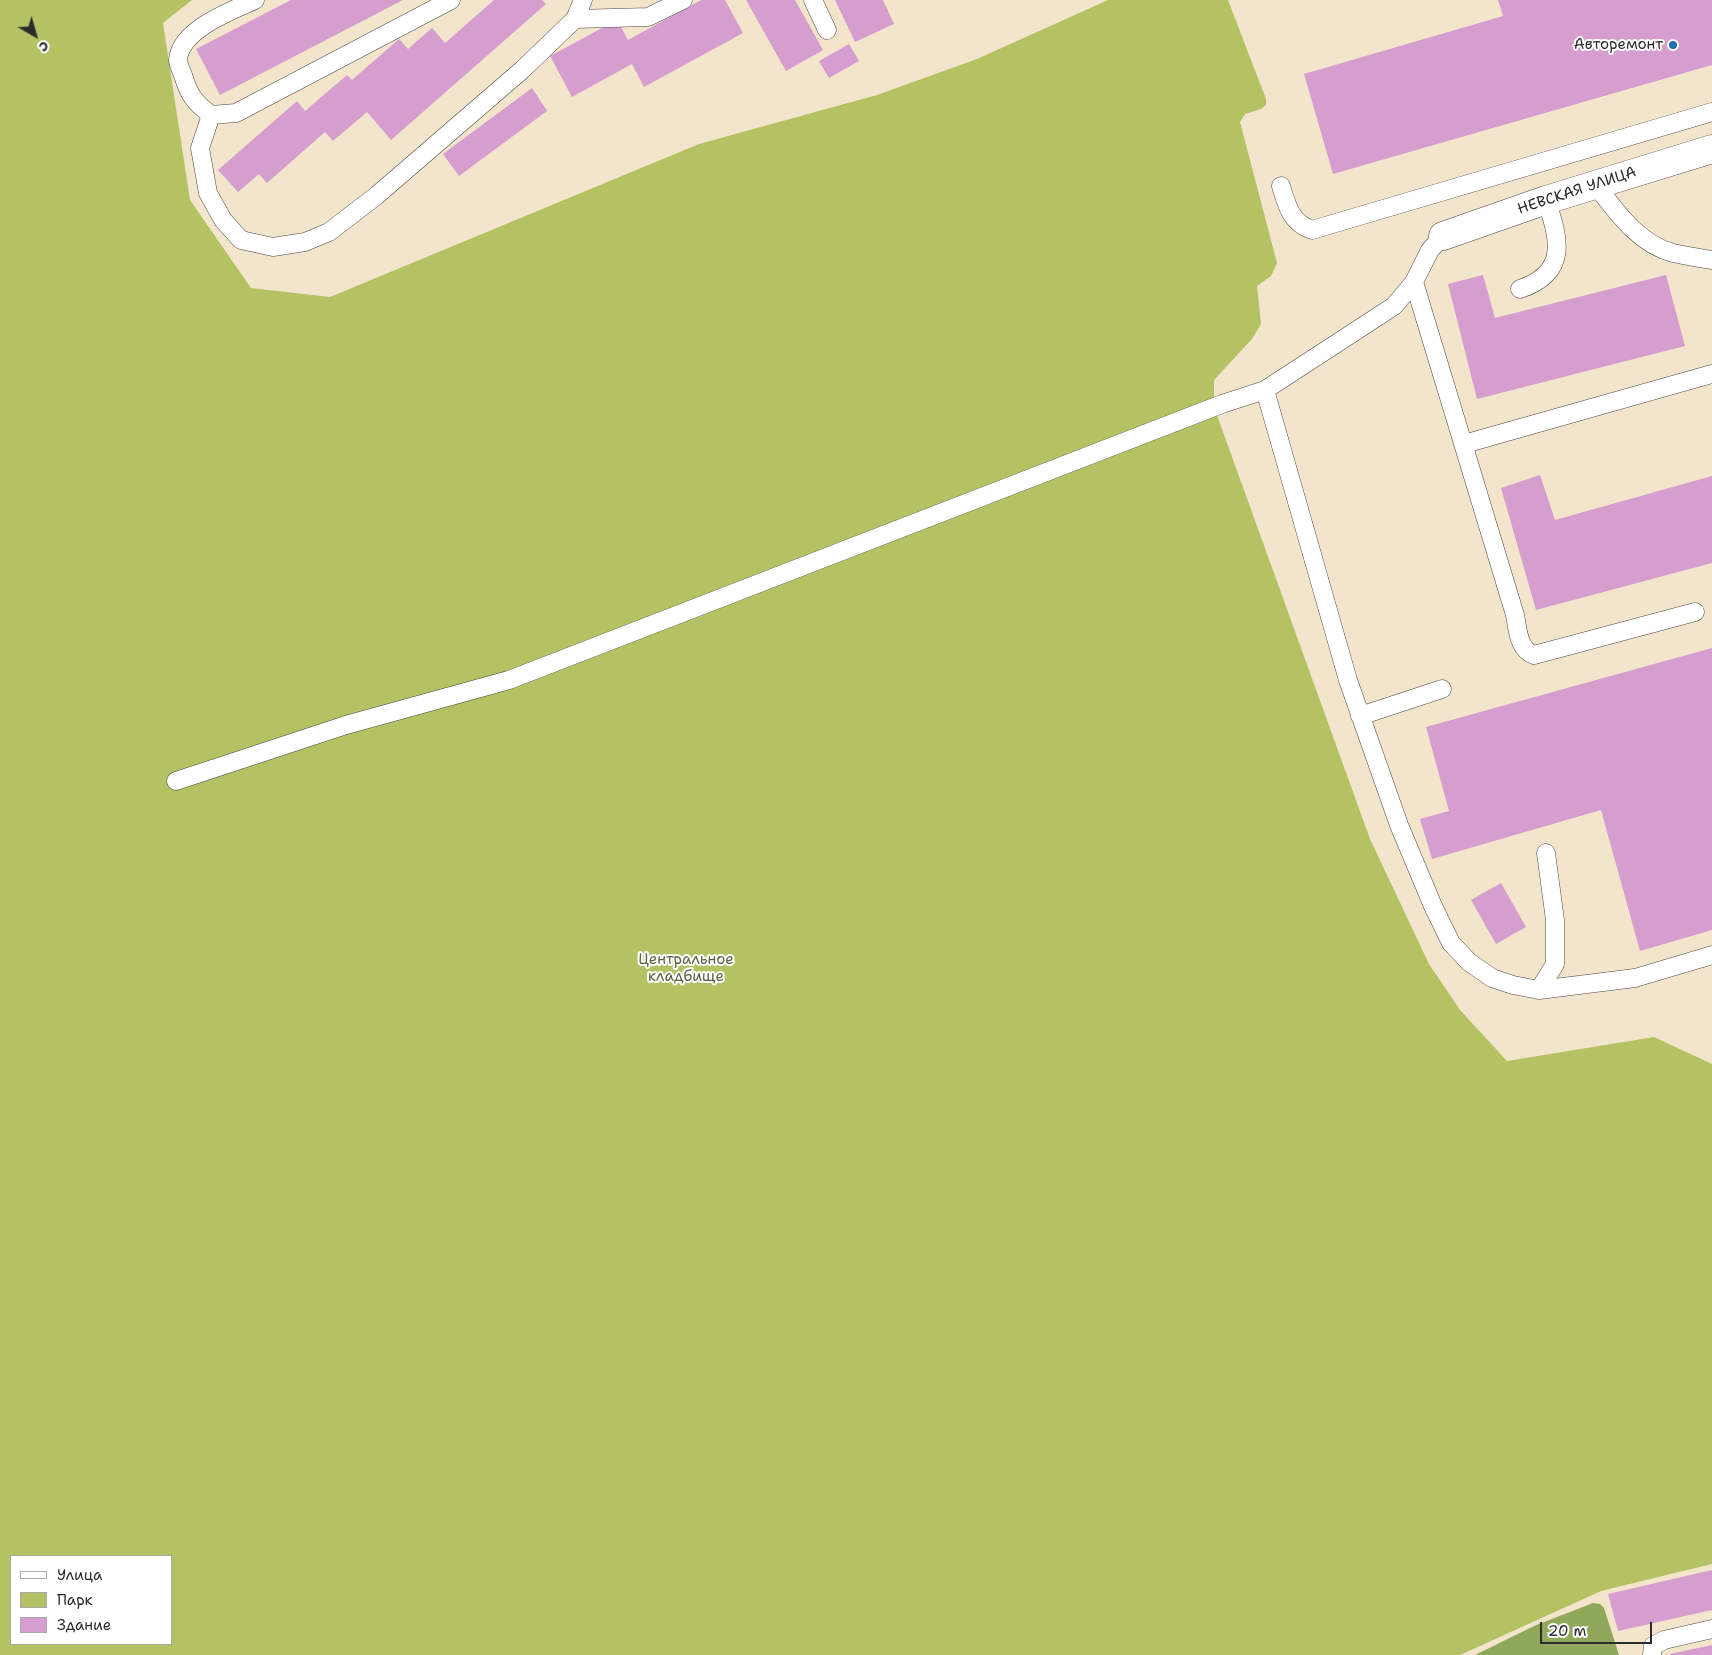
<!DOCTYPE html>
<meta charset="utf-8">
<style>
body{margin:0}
#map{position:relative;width:1712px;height:1655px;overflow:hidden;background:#f2e5cb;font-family:"Shantell Sans",sans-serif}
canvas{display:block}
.legend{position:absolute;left:10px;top:1555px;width:162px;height:90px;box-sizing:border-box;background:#fff;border:1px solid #aaa;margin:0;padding:6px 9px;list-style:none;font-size:15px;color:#2b2b2b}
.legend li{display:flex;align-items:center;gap:10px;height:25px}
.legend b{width:25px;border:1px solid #aaa}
.north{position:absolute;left:10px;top:10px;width:50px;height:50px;-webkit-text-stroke:4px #fff;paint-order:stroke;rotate:142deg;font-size:14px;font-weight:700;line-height:20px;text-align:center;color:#2b2b2b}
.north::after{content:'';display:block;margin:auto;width:18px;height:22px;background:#2b2b2b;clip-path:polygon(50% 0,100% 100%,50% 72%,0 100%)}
.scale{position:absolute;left:1540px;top:1622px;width:112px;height:22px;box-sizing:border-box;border:2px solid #2b2b2b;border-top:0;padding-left:6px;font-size:15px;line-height:18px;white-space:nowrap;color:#2b2b2b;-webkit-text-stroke:4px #fff;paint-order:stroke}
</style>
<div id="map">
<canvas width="1712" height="1655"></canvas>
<ul class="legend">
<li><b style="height:6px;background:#fff"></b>Улица</li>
<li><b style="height:14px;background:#b4c264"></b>Парк</li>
<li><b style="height:14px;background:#d59ece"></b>Здание</li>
</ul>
<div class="north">С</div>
<div class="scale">20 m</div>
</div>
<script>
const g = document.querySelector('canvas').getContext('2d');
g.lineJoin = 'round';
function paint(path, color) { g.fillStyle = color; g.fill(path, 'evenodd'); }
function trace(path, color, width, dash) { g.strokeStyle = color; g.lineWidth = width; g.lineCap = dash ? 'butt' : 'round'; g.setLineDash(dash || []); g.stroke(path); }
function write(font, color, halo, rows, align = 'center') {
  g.font = font + ' "Shantell Sans",sans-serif'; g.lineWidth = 4; g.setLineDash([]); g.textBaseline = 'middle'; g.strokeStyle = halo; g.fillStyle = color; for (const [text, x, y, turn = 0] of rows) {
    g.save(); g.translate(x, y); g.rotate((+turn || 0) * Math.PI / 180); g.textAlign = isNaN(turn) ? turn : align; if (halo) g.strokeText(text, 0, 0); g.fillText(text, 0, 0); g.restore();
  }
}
paint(new Path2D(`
 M0 0H192L163 23 190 200 251 288 330 297 699 144 877 95 977 59 1108 0H1228L1266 99V105L1261 109 1245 114 1240 122 1277 263 1271 276 1257 286 1261 324 1252 339 1214 380V407L1370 839 1429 964 1460 1010 1507 1061 1654 1037 1712 1064V1564L1601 1591 1460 1655H0ZM11 1556H171V1644H11Z`), '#b4c264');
paint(new Path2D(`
 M1593 1603 1600 1604 1604 1608 1619 1655H1475L1534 1626Z`), '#8fa85a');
paint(new Path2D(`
 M291 0H403L220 95 196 49Z
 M494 0H542L546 4 391 140 367 112 333 141 325 132 267 183 259 174 238 192 218 170 297 101 305 111 347 75 352 80 399 39 408 49 432 28 445 43Z
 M701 0H725L743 33 644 87 632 64 572 97 550 56 617 20 628 40Z
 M746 0H795L823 50 786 71Z
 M835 0H883L894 24 855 42Z
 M1498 0H1712V65L1333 174 1304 74 1503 16Z
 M849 44 859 61 829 78 819 61Z
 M532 88 547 111 459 176 443 154Z
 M1483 275 1495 318 1666 275 1685 346 1477 399 1448 284Z
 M1540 475 1555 520 1712 476V563L1536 610 1501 488Z
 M1712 648V930L1640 951 1601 810 1432 859 1420 819 1449 811 1426 727Z
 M1501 883 1526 927 1496 944 1471 900Z
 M1712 1570V1610L1618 1631 1608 1594Z
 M1712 1645V1655H1670V1654Z`), '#d59ece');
const lane = new Path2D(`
 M255 0C232 11 180 29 178 60 178 64 181 70 183 75 189 95 194 102 211 115L236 113 451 0
 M813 0 827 30
 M575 19 583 0
 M211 115 200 148 208 193 223 220 241 240 273 247 305 242 329 232 376 196 522 70 575 19 648 17 683 0
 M1595 184C1616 211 1638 244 1673 253 1686 256 1699 258 1712 260
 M1281 186C1287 206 1291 223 1312 230L1712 112
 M1443 236 1430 250 1414 282 1394 306 1265 390 1348 680 1399 825 1433 906 1451 943 1469 962 1492 978 1513 985 1539 990 1555 964V920L1546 853
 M1414 282 1515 615C1518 630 1518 649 1534 655L1695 612
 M1520 289C1568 273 1560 240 1546 200
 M1464 444 1712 374
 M1360 716 1442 689
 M176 781 346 725 509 680 1222 404 1265 390
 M1539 990 1635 978 1712 955
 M1652 1655 1653 1646 1664 1640 1712 1629`);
const street = new Path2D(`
 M1443 236 1546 200 1712 149`);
trace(lane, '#494743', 19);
trace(street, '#494743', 29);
trace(lane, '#fff', 18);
trace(street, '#fff', 28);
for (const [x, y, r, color] of [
 [1673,45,5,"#1f6fb2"]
]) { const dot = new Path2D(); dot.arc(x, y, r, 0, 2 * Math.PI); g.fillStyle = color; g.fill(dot); trace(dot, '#fff', 2); }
write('15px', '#2b2b2b', '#fff', [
 ["Авторемонт",1663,45]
], 'right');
write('15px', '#2b2b2b', '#fff', [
 ["НЕВСКАЯ УЛИЦА",1577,191,-18]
]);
write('15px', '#5b603f', '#fff', [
 ["Центральное",686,960],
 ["кладбище",686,977]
]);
</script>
